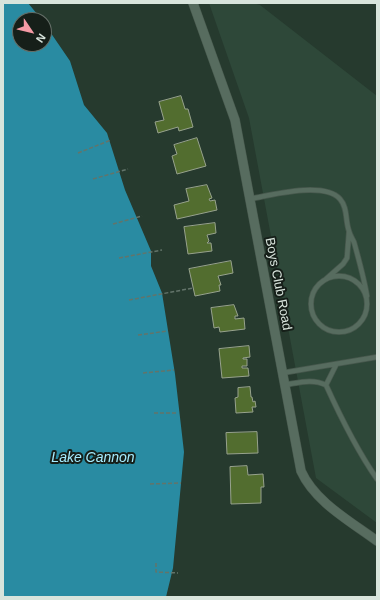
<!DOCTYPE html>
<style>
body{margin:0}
#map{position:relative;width:380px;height:600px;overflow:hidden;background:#263a2e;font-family:Arial,sans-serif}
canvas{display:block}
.frame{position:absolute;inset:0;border:4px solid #d8e4dc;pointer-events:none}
.north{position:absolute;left:12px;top:12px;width:40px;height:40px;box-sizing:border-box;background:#161f19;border:1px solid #646e67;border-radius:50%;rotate:125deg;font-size:11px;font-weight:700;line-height:16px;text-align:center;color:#d8e4dc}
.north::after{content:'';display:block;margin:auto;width:14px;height:18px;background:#f49aa5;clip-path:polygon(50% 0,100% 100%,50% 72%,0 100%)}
</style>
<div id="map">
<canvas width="380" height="600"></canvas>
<div class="frame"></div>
<div class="north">N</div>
</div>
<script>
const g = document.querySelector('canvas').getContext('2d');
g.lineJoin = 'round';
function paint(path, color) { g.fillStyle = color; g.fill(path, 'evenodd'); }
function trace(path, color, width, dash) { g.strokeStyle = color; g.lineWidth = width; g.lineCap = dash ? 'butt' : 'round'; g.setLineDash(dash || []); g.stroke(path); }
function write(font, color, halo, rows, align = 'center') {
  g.font = font + ' Arial,sans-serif'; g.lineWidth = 4; g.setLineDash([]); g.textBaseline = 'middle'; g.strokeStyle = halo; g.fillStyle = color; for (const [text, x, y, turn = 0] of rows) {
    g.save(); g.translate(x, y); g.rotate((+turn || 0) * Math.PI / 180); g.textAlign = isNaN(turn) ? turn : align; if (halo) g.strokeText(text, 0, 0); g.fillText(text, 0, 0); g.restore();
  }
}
paint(new Path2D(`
 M209 3H253L260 5 377 96V523L316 478 249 118Z`), '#2e4839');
paint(new Path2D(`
 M3 3H28L42 20H20V44H44V23L70 61 84 105 107 133 125 190 151 251V266L162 293 175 374 184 452 173 568 166 597H3Z`), '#298ba2');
const building = new Path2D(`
 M181 96 185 109H188L193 127 179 131 178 127 158 133 155 122 164 120 159 102Z
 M197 138 206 166 177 174 172 156 177 154 174 145Z
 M207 185 212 198 209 199 210 201 215 200 217 210 177 219 174 205 189 201 186 189Z
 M215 223 216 233 207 235 209 241 207 243H211L212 251 188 254 184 227Z
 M231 261 233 273 218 276 221 285H219L220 291 195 296 189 269Z
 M234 305 238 316H235V319L244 318 245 329 220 332 219 327 214 328 211 308Z
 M249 346 250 357 243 358V359H247V366H242V368H248L249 376 222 378 219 349Z
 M250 387 251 397H252L253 402 255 401 256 407H252L253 412 236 413 235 398 238 397V388Z
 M257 432 258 453 227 454 226 433Z
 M247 466 248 475 263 474 264 487H261V503L231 504 230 467Z`);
paint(building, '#526d2f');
trace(building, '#97a28d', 1);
const service = new Path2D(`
 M250 199C271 195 324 181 340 199 348 208 345 220 349 231 350 235 352 238 354 242 359 260 364 278 367 296
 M311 304a28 28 0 1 1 56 0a28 28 0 1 1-56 0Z
 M326 279 343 264 347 258 349 232
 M282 373 377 357
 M284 385C298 383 312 378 326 385 341 418 356 449 377 479
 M326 385 336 365`);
const minor = new Path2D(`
 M193 3 235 120 301 471C315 502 350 521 377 541`);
trace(service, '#47584d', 6);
trace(minor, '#47584d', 10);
trace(new Path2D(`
 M78 153 111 140
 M93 179 128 169
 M113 224 142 216
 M119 258 162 250
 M129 300 193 288
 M138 335 168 331
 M143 373 174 370
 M154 413H178
 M150 484 181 483
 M156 563V572L178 573`), '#63746a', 1.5, [4, 2]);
trace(service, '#576c5f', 4.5);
trace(minor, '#576c5f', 9);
write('13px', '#d8e4dc', '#161f19', [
 ["Boys Club Road",278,284,79]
]);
write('italic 14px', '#a5ebfe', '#161f19', [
 ["Lake Cannon",93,458]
]);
</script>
